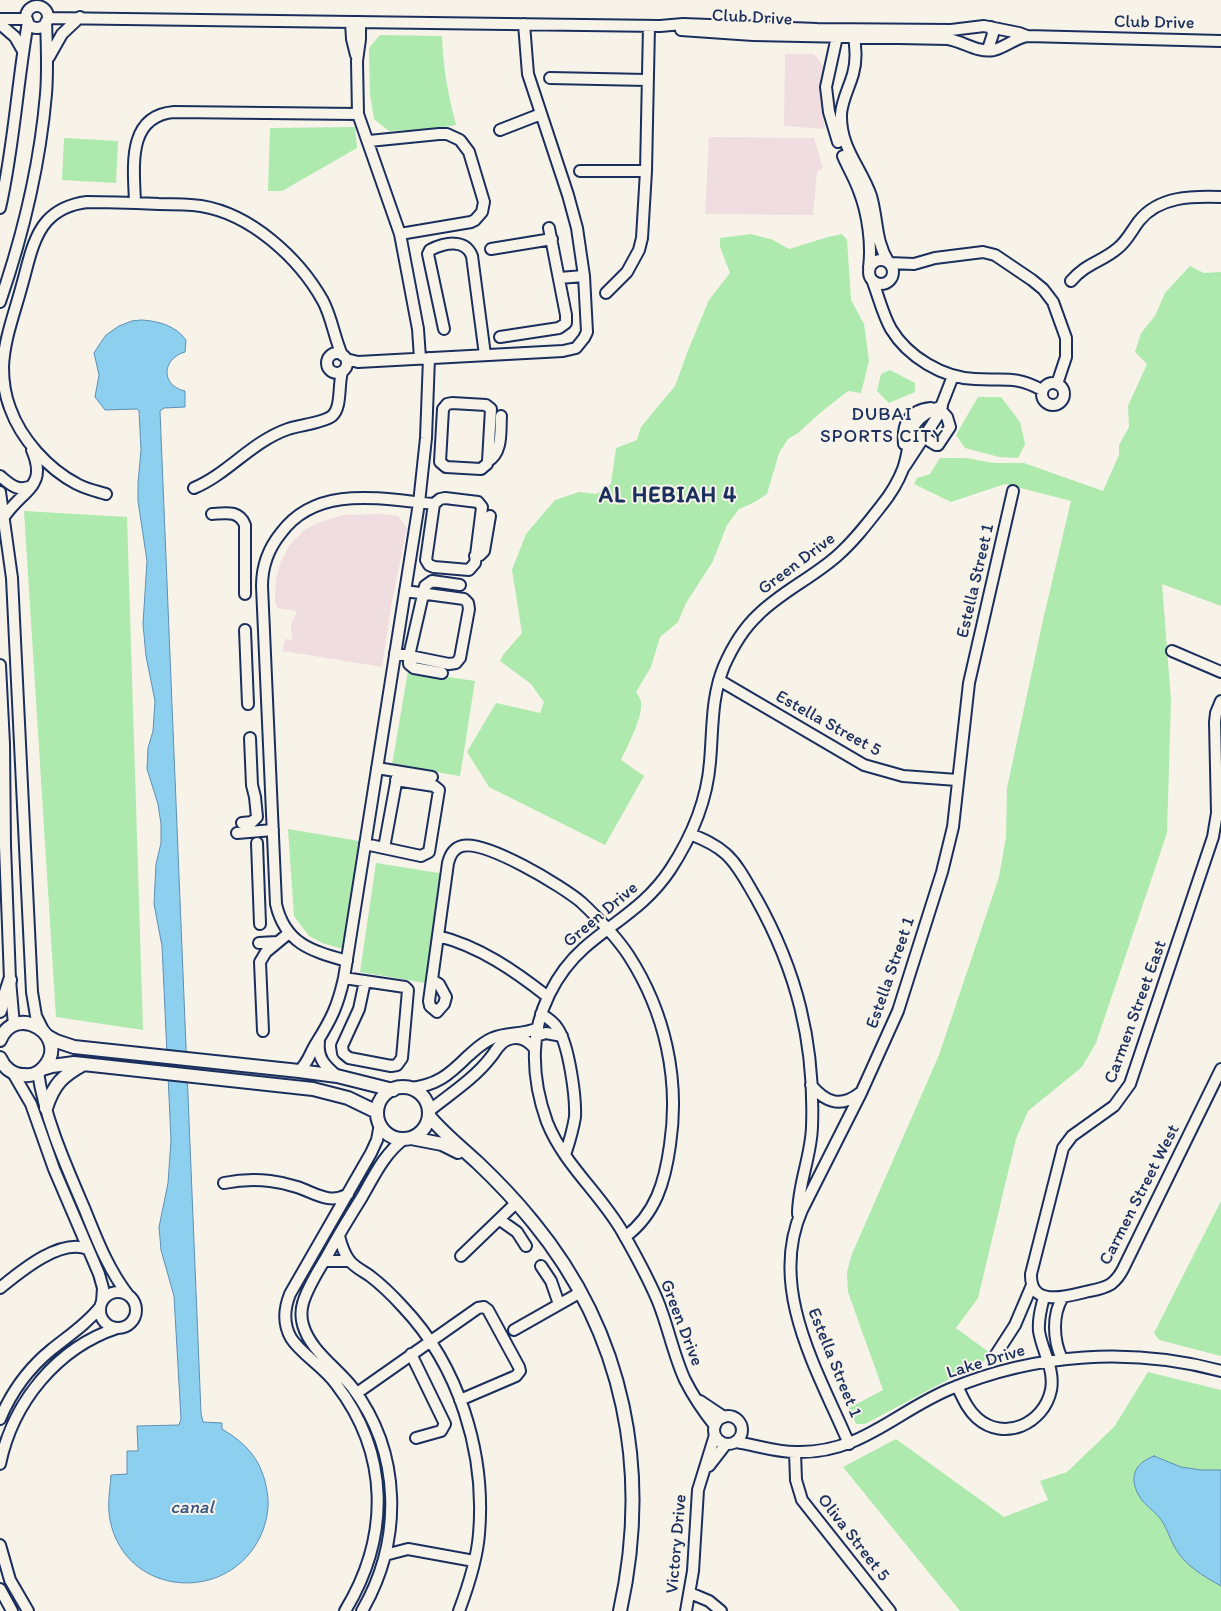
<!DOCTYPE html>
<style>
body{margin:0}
canvas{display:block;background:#f7f3e8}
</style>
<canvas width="1221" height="1611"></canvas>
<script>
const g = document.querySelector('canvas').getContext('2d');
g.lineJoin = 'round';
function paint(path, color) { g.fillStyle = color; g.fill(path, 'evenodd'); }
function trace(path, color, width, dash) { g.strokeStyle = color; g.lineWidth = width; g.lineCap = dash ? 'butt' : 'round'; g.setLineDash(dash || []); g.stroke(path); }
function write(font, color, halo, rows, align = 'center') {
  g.font = font + ' Itim,sans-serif'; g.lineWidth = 4; g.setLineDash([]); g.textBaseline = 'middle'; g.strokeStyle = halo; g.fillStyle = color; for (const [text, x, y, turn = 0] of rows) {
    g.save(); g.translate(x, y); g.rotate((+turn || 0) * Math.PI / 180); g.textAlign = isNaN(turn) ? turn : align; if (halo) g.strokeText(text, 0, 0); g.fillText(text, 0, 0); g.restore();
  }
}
paint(new Path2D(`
 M785 54H814L824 67 820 90 825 129 784 126Z
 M709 137 814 138 823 168 817 172 813 215 705 214Z
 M382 514 398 516 407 528 391 607 382 667 283 651 285 639 292 640 291 625 297 611 278 608 275 602V594L276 580 280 563 289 546 303 531 317 523 343 515Z`), '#f0dddf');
paint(new Path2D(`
 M380 35 442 36C443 67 448 95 456 125L434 129 389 131 374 119 370 95 369 48Z
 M355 127 357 148 282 191H268L270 128Z
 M64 138 118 141 116 183 62 180Z
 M751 234 773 240 789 249 828 237 842 234 847 240 851 300 864 324 869 361 861 393 848 391 820 413 798 433 788 439 779 453 767 494 753 503 739 509 727 525 713 561 686 603 678 622 660 637 651 667 636 692C638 695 641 699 641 703 643 717 627 747 621 760L644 776 605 845 489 787 467 752 496 703 540 713 544 702 531 684 500 661 503 655 522 633 512 570 526 534 555 500 579 492 596 494 611 484 616 448 637 440 641 427 675 386 687 353 709 300 730 273 720 247V238Z
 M1190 266 1204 273 1221 272V606L1162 584 1171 700 1167 833 1096 1043 1082 1067 1028 1111 1016 1139 978 1298 956 1328 990 1353 981 1365 953 1377 865 1424H856L849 1408 883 1390 848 1292 847 1272 852 1254 939 1055 999 877 1006 837 1007 788 1043 620 1071 501 1005 484 951 502 914 484 917 478 930 474 940 458H966L993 463H1024L1103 491 1119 455V445L1129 427 1128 406 1147 364 1135 352 1141 333 1155 316 1165 293Z
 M890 370 915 383V392L889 403 877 391 881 374Z
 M978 397H1001L1020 422 1025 444 1018 458 999 457 965 448 956 435Z
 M24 511 127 517 143 1030 56 1017Z
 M408 671 475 681 460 776 392 765Z
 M288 829 359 841 343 949 322 943 309 936 294 916Z
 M376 863 445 874 425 983 360 972Z
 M1221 1201V1356L1159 1340 1154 1333Z
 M1148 1372 1221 1390V1611H960L843 1467 896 1439 1004 1517 1048 1500 1040 1481 1067 1472 1114 1427Z`), '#aee9ae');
const water = new Path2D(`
 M142 320C159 321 176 326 186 340L185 352C161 359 161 386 185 391V407L164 408 160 411 201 1413 203 1422 222 1423V1429C247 1444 262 1460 267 1491 270 1506 267 1521 261 1535 229 1605 125 1597 110 1520 107 1505 110 1490 111 1475L127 1474V1451H138L137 1426 179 1425 181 1419 174 1296 161 1250 159 1227 168 1183 171 1140 162 946 154 904 156 864 161 843V824L158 804 147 769 148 748 153 731 155 701 146 656 143 624 147 561 138 501V483L141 450 139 411 137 409 105 410 95 397 99 375 94 353 99 345 106 335 119 326 132 321Z
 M1154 1456 1181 1467 1201 1470H1221V1586C1202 1575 1185 1566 1174 1546 1170 1538 1167 1529 1162 1521 1157 1513 1147 1507 1141 1499 1128 1479 1133 1464 1154 1456Z`);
paint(water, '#8ccfee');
trace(water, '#5f8fb4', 1);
const minor = new Path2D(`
 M26 17a11 11 0 1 1 22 0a11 11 0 1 1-22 0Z
 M48 18 660 26 683 24 817 29 951 30 984 26 1019 33 1027 36
 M0 19H27
 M351 22 352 39 356 55
 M360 22V39L357 61 358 114 400 234 418 329 420 358
 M0 24 15 37 23 51
 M681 30 753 35 948 39C965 42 977 53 994 50 1006 47 1015 38 1027 36L1221 41
 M838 32 826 87 829 112 838 142
 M853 32C856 46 857 60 853 74 849 88 842 100 841 114 840 148 861 167 871 196 878 220 875 241 889 263L914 264 935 258 983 252 995 255 1032 280 1043 289 1053 302 1066 338V357L1057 384
 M989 46 993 34 991 27
 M49 57 62 34 80 17
 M550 78 647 80
 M500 130 541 114
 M369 141 439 134H447L460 140 469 152 484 202 482 212 475 220 471 222 400 234
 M843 156C848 168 855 179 859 191 868 214 872 244 869 268
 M580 171H646
 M135 203C134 168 126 116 174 112L358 114
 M0 208C14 147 17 84 28 22
 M491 249 552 239
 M869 272a12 12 0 1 1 24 0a12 12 0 1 1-24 0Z
 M559 278 584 276
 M1071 281C1086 263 1102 262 1118 248 1127 241 1132 230 1139 221 1159 196 1192 196 1221 197
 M873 282C879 298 883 315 891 329 908 357 943 378 975 379 1003 381 1015 375 1042 390
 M606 293 627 272 639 250 642 238 646 171 649 26
 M0 302C23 235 40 164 46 94 48 70 47 46 46 22
 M444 329 428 254 430 250C444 243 465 238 472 256L485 355
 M500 337 559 328 566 323V315L549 228
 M327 363a10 10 0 1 1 20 0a10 10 0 1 1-20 0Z
 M346 359 358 362 563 351 576 348 584 338 587 332 584 276 577 228 568 195 528 74 524 24
 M1042 394a11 11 0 1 1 22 0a11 11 0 1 1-22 0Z
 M452 403 486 405 491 409 488 461 487 464 481 469 446 467 440 462 443 409 447 404Z
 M912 430 936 445H938L950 427 947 417 940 409
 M904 444C902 424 909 410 931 408
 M488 461C503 453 500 430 501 416
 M905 466 937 417 953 376
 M0 476C11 485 17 492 32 486
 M194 488C229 473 251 442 288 429 299 425 323 423 332 416 342 407 338 386 342 372
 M0 492 12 578 32 992 36 1016 43 1030
 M106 494C96 491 86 489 77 484 48 469 21 439 10 408 5 395 3 380 3 367 4 339 15 312 22 285 28 265 32 238 47 221 58 209 71 204 87 202 111 202 135 203 159 204 173 204 187 204 201 206 251 214 299 258 323 301 332 318 334 337 342 355
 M445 498 478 502 482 507 475 563 469 570 434 567 429 565 426 560 434 504 440 499Z
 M212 514C226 513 239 510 245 525V594
 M4 517C23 489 48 487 32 450
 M475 556 480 555 484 551 490 516
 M245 630 248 704
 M1172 651 1221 672
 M395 653 449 664 456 663 460 658 469 609 468 603 464 599 405 591
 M0 665 4 744 5 846 10 980 14 1025
 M442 673 414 668 409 664V656L425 586 432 581 460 585
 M719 680 864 765 903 776 957 780
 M1221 701 1216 713 1215 722 1217 813 1213 837 1130 1084 1114 1106 1072 1136 1063 1148 1031 1274C1030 1307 1065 1297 1085 1292 1094 1290 1103 1289 1111 1284 1116 1280 1120 1275 1123 1269L1221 1069
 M377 768 432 777
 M242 823 252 822 257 817 255 797 252 785 250 738
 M237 833 273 830
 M690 834C703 839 715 844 726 854 739 866 747 883 756 898 797 971 815 1043 812 1127 811 1157 798 1184 798 1214
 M257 843 260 924
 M365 844 421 856 429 852 439 790 434 786 396 780
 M384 848 398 772
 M438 936C479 946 515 971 548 997
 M259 943 277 942
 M347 961C312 951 285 944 276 904L262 586C262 566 268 549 281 533 317 484 382 499 434 504
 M344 978 405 987 408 990 402 1058 397 1065 391 1066 349 1058 343 1053 342 1046 359 1009 365 981
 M432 980 439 984 446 997 444 1004 437 1012 430 1006 429 1001 448 863C450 855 454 848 462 846 486 840 562 886 581 902 598 918 616 936 629 956 665 1012 680 1079 670 1145 665 1181 656 1214 625 1237
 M541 1014C548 1018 554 1022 558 1029 569 1046 576 1097 575 1117 573 1130 569 1143 565 1155
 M263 1031 260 962 266 952 289 933
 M536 1036 546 1033 562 1036
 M319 1042C317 1058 325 1066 337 1076
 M299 1071C309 1062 310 1052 317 1042 332 1018 338 1005 344 978L419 503 426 438 429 358
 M38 1072C44 1117 67 1168 85 1210 97 1240 109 1271 129 1296
 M13 1073 31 1104 54 1169 99 1274 103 1288 102 1302
 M811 1085C826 1103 841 1108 860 1093
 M409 1088C436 1086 449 1075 468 1056 476 1049 483 1042 493 1038 507 1032 524 1035 538 1028
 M429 1111C450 1094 474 1079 491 1057 496 1051 499 1043 507 1040 518 1035 528 1040 535 1049
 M224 1183C239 1180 254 1179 270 1181 279 1182 288 1184 297 1187 315 1193 330 1205 348 1194
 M500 1220 517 1232 526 1246
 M339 1236C341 1244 344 1253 349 1260 354 1267 363 1271 370 1276 382 1285 393 1296 403 1307 459 1366 486 1453 479 1534 477 1560 468 1587 459 1611
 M461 1256 517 1202
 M325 1261H350
 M541 1266 551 1281 559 1304
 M0 1288C21 1271 60 1238 88 1249
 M100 1310a18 18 0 1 1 36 0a18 18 0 1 1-36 0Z
 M514 1330 581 1292
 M411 1354 445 1424 441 1431 416 1438
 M995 1356 1015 1325 1032 1285
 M1062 1359C1053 1340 1052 1314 1063 1297
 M957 1386C963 1398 967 1409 977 1418 1004 1442 1044 1424 1051 1390 1055 1369 1042 1351 1039 1331 1038 1319 1041 1308 1044 1297
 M357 1393 478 1308 484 1307 488 1310 519 1367 520 1371 516 1376 460 1400
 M700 1401 724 1417
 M714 1430a14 14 0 1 1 28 0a14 14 0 1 1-28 0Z
 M0 1419C11 1393 29 1368 51 1350 68 1336 86 1325 100 1307
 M715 1426C704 1412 693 1396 685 1380 673 1354 668 1325 657 1299 647 1276 635 1254 623 1233 601 1194 564 1165 547 1122 539 1100 534 1073 535 1050 536 1012 556 973 584 948 615 921 646 906 670 870 691 838 707 800 710 762 713 728 711 698 724 666 732 648 744 628 758 615 781 592 812 578 837 556 854 541 867 524 881 506 890 495 898 482 903 469 914 438 902 421 942 406
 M736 1442C756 1445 775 1452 796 1452 860 1454 895 1412 950 1389 1036 1353 1132 1347 1221 1371
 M849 1444C819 1373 767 1289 802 1210L861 1093 898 1011 942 872 953 827 969 683 1013 491
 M795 1452 796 1480 802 1500 890 1611
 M0 1464C13 1402 57 1348 117 1328
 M709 1466 726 1444
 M0 1545 10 1580 28 1611
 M385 1555 408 1549 474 1561
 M0 1589 12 1611
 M690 1593 709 1601 721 1611
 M345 1611C390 1537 390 1454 336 1384 324 1367 301 1354 291 1338 283 1324 284 1309 290 1294L371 1153 377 1140 380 1124
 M362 1611C403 1540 402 1453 352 1387 336 1367 310 1350 303 1325 301 1318 301 1310 303 1303 308 1286 319 1270 327 1256 338 1236 350 1216 362 1197 374 1176 384 1154 404 1139
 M686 1611 693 1571 698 1490 715 1435`);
const major = new Path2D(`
 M0 1011 10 980
 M47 1036 56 1041 74 1047 299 1071 337 1076 393 1090
 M0 1040C16 1001 71 1037 44 1067 39 1073 31 1076 24 1075 13 1075 4 1068 0 1058
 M42 1069 52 1066 74 1063 313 1089 348 1098 377 1112
 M377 1113a26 26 0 1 1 52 0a26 26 0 1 1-52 0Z
 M46 1108C54 1084 62 1076 84 1064
 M429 1116C444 1134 462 1148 478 1163 498 1182 516 1201 533 1222 625 1334 651 1471 620 1611
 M411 1138 442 1144 458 1152`);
trace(minor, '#1b2f5e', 14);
trace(major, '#1b2f5e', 16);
trace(minor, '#f7f3e8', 10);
trace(major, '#f7f3e8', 12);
write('18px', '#1b2f5e', '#f7f3e8', [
 ["Club Drive",752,18,3],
 ["Club Drive",1154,23,1],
 ["Green Drive",797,564,-37],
 ["Estella Street 1",976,581,-77],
 ["Estella Street 5",828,724,29],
 ["Green Drive",601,915,-40],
 ["Estella Street 1",891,973,-71],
 ["Carmen Street East",1136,1012,-70],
 ["Carmen Street West",1140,1195,-63],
 ["Green Drive",681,1323,69],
 ["Lake Drive",986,1362,-17],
 ["Estella Street 1",834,1363,68],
 ["Oliva Street 5",853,1538,52],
 ["Victory Drive",677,1544,-85]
]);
g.letterSpacing = '1px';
write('19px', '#1b2f5e', '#f7f3e8', [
 ["DUBAI",882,415],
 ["SPORTS CITY",882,437]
]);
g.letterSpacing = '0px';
write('italic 19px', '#375782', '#f7f3e8', [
 ["canal",192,1508]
]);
g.letterSpacing = '1px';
write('bold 22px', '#1b2f5e', '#f7f3e8', [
 ["AL HEBIAH 4",668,496]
]);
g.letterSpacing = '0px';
</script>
